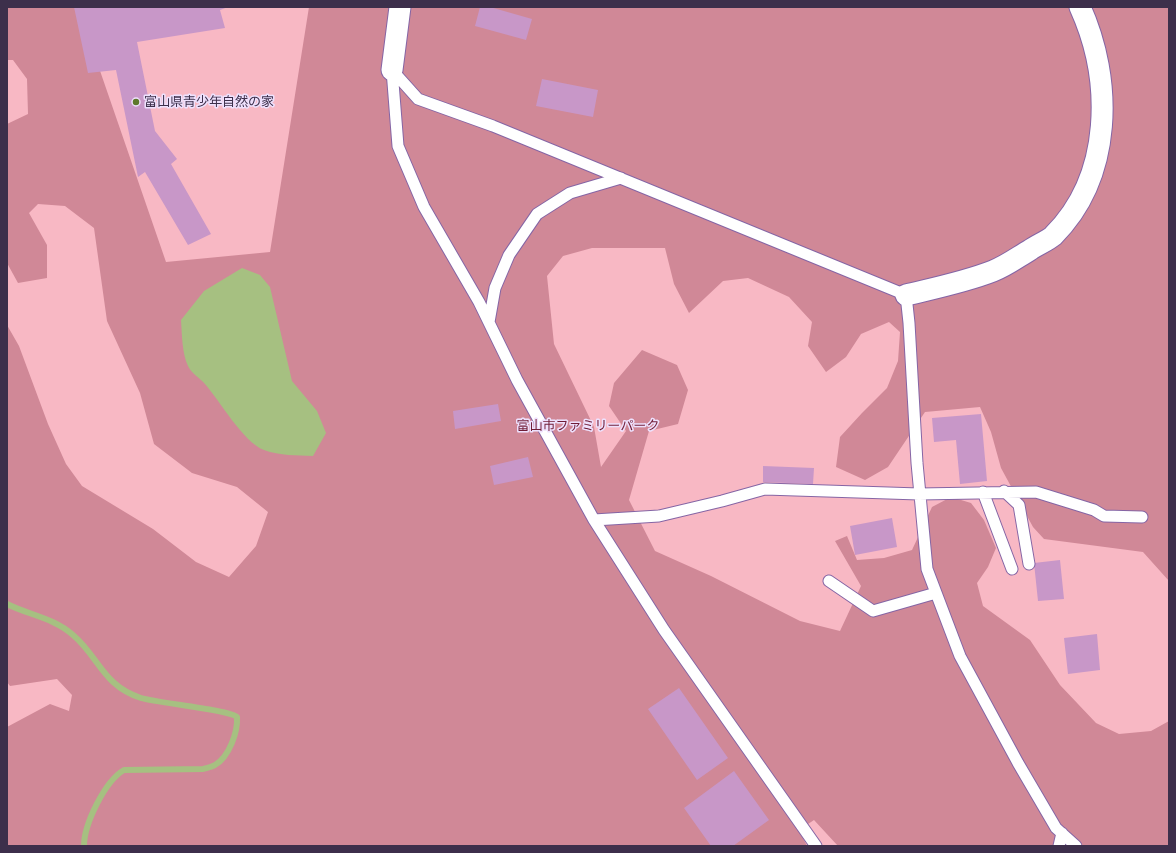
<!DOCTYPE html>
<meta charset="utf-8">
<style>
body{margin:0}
#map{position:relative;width:1176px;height:853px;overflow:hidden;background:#e4d0fb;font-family:"Space Grotesk",sans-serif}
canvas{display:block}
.frame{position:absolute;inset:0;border:8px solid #3d2f4b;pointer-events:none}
</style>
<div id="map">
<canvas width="1176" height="853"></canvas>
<div class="frame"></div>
</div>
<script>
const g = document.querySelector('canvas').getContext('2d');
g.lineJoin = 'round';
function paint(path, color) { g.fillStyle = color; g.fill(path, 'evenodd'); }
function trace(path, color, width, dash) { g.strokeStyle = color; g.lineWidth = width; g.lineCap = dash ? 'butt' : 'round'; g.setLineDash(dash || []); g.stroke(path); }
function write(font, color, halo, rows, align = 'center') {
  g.font = font + ' "Space Grotesk","Noto Sans JP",sans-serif'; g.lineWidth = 3; g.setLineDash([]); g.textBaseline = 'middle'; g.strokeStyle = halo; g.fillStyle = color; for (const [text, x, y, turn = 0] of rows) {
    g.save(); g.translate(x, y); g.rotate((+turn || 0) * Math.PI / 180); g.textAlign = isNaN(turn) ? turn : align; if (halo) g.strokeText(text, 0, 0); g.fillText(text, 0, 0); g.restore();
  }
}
paint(new Path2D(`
 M7 7H1169V846H7Z`), '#f8b8c4');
paint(new Path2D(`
 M7 7H78L166 262 270 252 309 7H1169V581L1143 552 1044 539 1033 527 1001 468 991 432 980 407 925 412 888 467 865 480 836 467 840 437 862 413 887 388 898 361 900 332 889 322 861 334 846 357 826 372 808 346 812 322 789 297 748 278 723 281 689 313 674 284 665 248H592L563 256 547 276 554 344 594 427 601 467 626 431 609 406 614 383 642 350 677 365 688 390 678 424 649 431 629 500 655 551 711 576 800 621 840 631 861 586 835 541 847 536 857 560 884 558 912 550 932 507 951 497 971 503 984 520 996 548 988 567 977 583 983 606 1030 640 1060 685 1096 723 1119 734 1151 731 1169 721V846H838L814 820 799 830 807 846H7V727L50 704 69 711 72 695 57 679 10 686 7 682V325L19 346 48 424 66 464 82 486 153 529 196 562 229 577 256 546 268 512 237 487 192 473 154 444 140 393 107 321 94 228 65 206 38 204 29 213 47 245V278L18 283 7 263V124L28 114 27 79 13 60H7Z`), '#d08897');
paint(new Path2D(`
 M242 268 260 275 270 287 292 381 317 411 326 433 313 456C297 455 280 456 264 450 243 442 220 401 205 384 200 378 191 373 188 366 182 353 182 335 181 320L204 291Z`), '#a6c081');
trace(new Path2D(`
 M7 604C29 615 54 618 73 635 99 657 103 686 141 698 158 703 230 710 237 717 238 732 229 757 215 765 212 767 206 768 203 769L124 770C105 781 84 824 84 846`), '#a6c081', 6);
paint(new Path2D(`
 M74 7H228L220 10 225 28 137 42 155 131 177 159 171 164 211 234 188 245 145 172 138 177 116 70 88 73Z
 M480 7H490L532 19 526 40 475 26Z
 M542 79 598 90 593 117 536 106Z
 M498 404 501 421 455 429 453 411Z
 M981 414 987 481 960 484 956 440 934 442 932 418Z
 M528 457 533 477 494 485 490 466Z
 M763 466 814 468 813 484 763 482Z
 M892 518 897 547 855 555 850 526Z
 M1060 560 1064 599 1038 601 1034 563Z
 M1097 634 1100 670 1068 674 1064 638Z
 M679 688 728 758 697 780 648 709Z
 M734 771 769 820 733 846H711L684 808Z`), '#c897c8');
const lane = new Path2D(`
 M392 70 418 99 493 126 906 295 909 323 917 463 927 569 960 656 1018 763 1056 828 1076 846
 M392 70 398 146 424 207 479 302 517 380 594 520 664 630 816 846
 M489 322 495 288 509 255 537 214 570 193 621 178
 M1004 491 1019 505 1029 564
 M983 492 1012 569
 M594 520 659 516 722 501 765 489 919 494 1036 492 1094 510 1104 516 1142 517
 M829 581 873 611 936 593
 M1059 846 1062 833`);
const street = new Path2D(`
 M392 70 400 7
 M906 295C935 288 965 282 993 271 1006 266 1018 257 1030 250 1037 245 1047 241 1053 236 1113 176 1113 80 1080 7`);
trace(lane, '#8565a5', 13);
trace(street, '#8565a5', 23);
trace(lane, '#fff', 11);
trace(street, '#fff', 21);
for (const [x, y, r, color] of [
 [136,102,4,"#5d782c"]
]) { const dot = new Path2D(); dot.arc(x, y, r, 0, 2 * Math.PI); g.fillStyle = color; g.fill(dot); trace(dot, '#eee1fd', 1.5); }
write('13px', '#3d2f4b', '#eee1fd', [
 ["富山県青少年自然の家",144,102]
], 'left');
write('13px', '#701c36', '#eee1fd', [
 ["富山市ファミリーパーク",588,426]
]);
</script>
